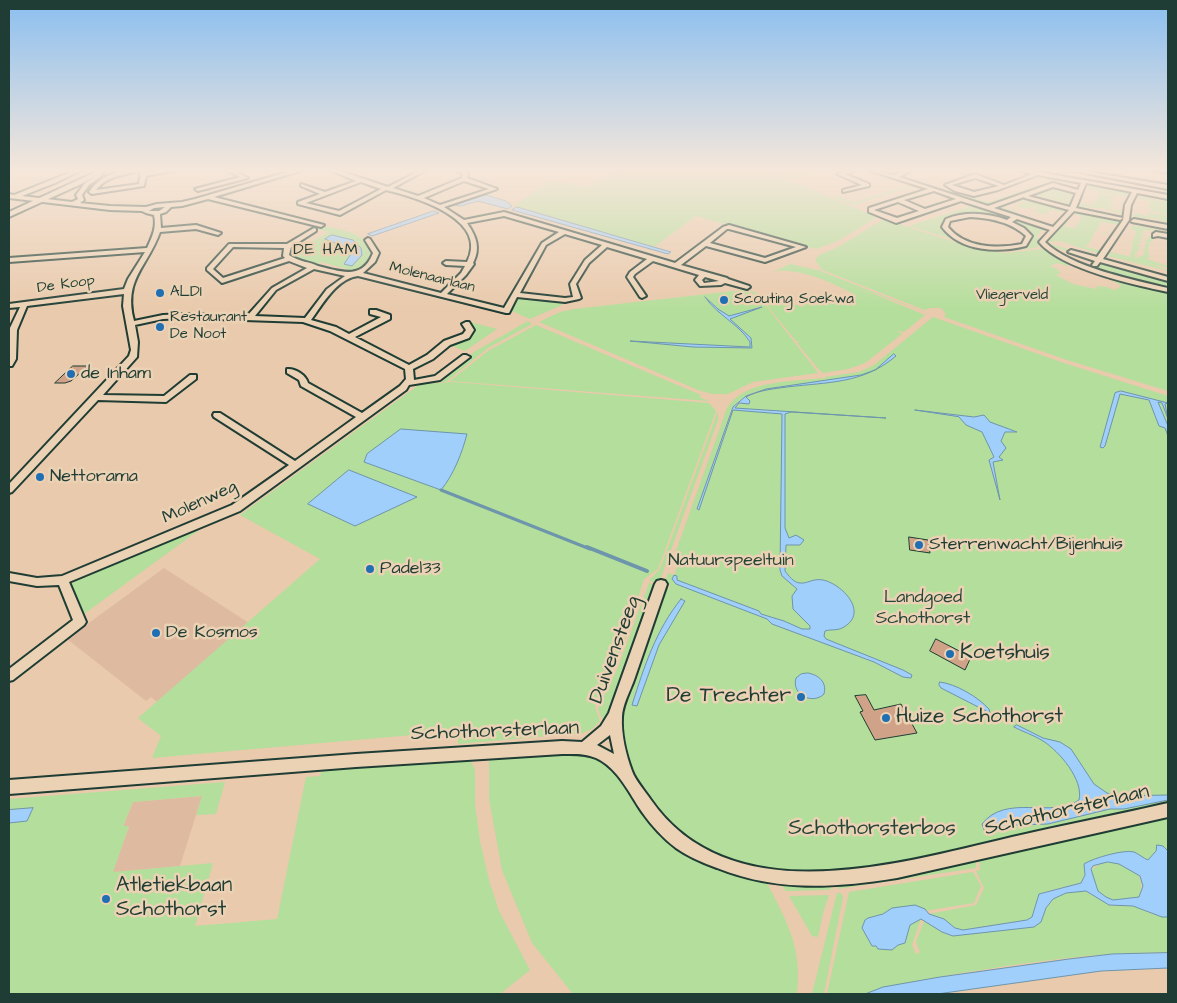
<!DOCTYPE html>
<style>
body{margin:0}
#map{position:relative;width:1177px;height:1003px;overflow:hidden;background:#e9caac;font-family:"Architects Daughter",sans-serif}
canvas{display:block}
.frame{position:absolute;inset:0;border:10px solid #1f3d34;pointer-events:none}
</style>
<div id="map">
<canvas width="1177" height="1003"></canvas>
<div class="frame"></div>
</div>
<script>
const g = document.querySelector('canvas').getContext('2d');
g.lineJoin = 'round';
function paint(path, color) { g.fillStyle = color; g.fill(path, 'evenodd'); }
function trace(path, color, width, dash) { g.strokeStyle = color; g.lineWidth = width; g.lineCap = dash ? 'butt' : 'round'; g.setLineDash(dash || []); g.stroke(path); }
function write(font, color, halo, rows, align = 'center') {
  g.font = font + ' "Architects Daughter",sans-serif'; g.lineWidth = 5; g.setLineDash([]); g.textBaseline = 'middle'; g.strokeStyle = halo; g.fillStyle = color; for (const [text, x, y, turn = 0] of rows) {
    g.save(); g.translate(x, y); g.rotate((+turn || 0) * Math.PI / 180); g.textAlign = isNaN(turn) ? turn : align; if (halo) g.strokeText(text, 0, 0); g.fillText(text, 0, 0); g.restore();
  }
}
paint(new Path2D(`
 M968 170H997L1017 176 995 180Z
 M164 568 249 623 157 702 151 697 146 701 67 639Z
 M202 796 180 866 112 873 129 827H123L133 802Z`), '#debba0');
paint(new Path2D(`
 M617 170H765L877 217 838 241 816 249 696 216 654 247 513 206 552 181 589 187 619 171Z
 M769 170H820L794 180 779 174 783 172 778 173Z
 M1054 178 1065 180 990 205 954 194 989 206H987L946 193 952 194 949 192 955 189 977 196 955 192 989 202 1054 180 1051 179Z
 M914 184 918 185 853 205 833 197 838 195 853 202Z
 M1089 184 1129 192 1127 197 1100 192 1105 194V198L1107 195 1116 196 1115 198H1110L1114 201H1109L1113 203 1108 204 1113 205 1112 208H1106L1123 211V216H1120L1122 214 1101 208 1079 207 1081 203 1092 205 1094 202H1098L1094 201 1098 197 1096 195H1101L1095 190H1087Z
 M1055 187 1074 192 1070 200 1063 199 1070 202 1068 205H1066L1067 203 1036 195 1028 196Z
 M1140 194 1168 199 1141 194 1140 197 1168 202 1166 209 1168 212H1165L1168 215H1163L1167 217 1168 223 1156 219 1133 217 1135 213 1152 217 1147 215V212L1157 214 1158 217 1159 212 1148 211 1153 209 1148 208 1150 202 1139 199Z
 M1025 198 1026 201 1066 210 1060 212 1048 209 1050 211 1043 215 1033 210 1038 209 1034 206 1031 208 1032 209 1018 207 1016 206 1024 203 1018 200 1002 206 1010 210 1018 209 1012 212 997 207Z
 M974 205 1011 217C997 226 958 204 943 224 944 249 1011 250 1028 243L1031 236 1022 227 1013 222 1016 220 1048 230H1043L1036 237 1040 239 1038 243 1039 247 1013 251 981 248 909 226Z
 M1076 212 1121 221 1117 225 1098 221 1102 224 1096 229 1098 232 1106 233 1112 225 1107 234 1094 231V235L1091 236 1093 237 1088 245 1084 246 1102 251 1100 254 1059 241 1048 242 1050 244 1098 257 1096 259 1049 246 1047 243 1048 240 1072 215 1064 227 1076 228 1077 227 1075 226 1082 219 1079 218 1080 217H1086L1075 215Z
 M884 219 976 249 1006 253 1042 249 1069 261 1068 266 1057 263 1050 266 1057 269 1061 273 1056 275 1073 284 1096 289 1097 286 1107 287 1114 290 1119 288 1121 285 1110 280 1118 278 1168 291V391L1067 360 944 317 946 314 941 308H930L925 310 820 269 821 268 815 260 819 255 836 248Z
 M321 225C339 230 364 231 371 251 369 260 364 270 354 271L321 262 317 265 304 263 291 256 290 249 298 242H311L329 232 315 229Z
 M1133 225 1168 232V234L1149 230 1146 231 1152 232 1143 230 1144 233 1140 234 1145 235 1144 237 1140 236 1142 239 1138 241H1142L1141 243H1138L1137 245 1140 246V248L1137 247 1140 250 1135 252 1138 255 1135 254 1134 256 1139 258 1140 256H1142L1145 252 1141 251H1144L1145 249 1142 248H1145V246L1143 244 1145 245 1147 242 1144 240H1147L1149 236 1154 237 1152 242H1150L1148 251 1150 253 1147 254 1151 256 1147 259 1168 266V268L1153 264 1168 271 1108 256 1111 252 1136 258 1130 256 1133 243 1121 241 1133 242 1136 231 1125 228 1131 229Z
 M1100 263 1162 280 1163 279 1168 283 1166 286C1151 288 1113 274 1098 268L1097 266Z
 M790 264 817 270 814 271 818 270 927 313 854 286 925 315 904 332 897 331 902 334 865 363 848 369 823 373 820 371 797 343H799L798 341H796L761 298 745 289 771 298 774 296 802 307 821 295 845 304 857 296C836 284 797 266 773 272Z
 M743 290 761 299 818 373 753 382 728 394H712L698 390 539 322 560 312 574 309Z
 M521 297 558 301 562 305 530 319 512 311 518 298Z
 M933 317 1064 363 1168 396V806L914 864 797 875 754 867 703 850 680 835 658 812 640 785 625 751 619 719 664 589H669L670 585 665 582 668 573 674 575 678 564 672 562 727 408C745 379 793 382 823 378L826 380 825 377 859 372 874 365ZM766 389H769L746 397 747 400 744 403 737 405 735 409 738 410H733L698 510 697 509 731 411C739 397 751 393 766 389Z
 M528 321 532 324 488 348 446 382 432 381 443 376 474 352Z
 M470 322 497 329 465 351 449 345 466 339 467 324Z
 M536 325 701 395 699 397 709 401 450 381 488 351Z
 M453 382 709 403 716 411 658 569 644 579 624 643 602 695 595 707 600 721 592 729 583 733 458 744V731L152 758 161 736 138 718 320 559 240 515 420 384Z
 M718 411V420L659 583 650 581V579L660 569Z
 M206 525 84 614 71 585 77 579Z
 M649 583 658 585 627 671 604 724 598 709 618 667Z
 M583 753 598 757 609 764 697 858 733 874 767 883C788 924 802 947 797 994H573L532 943 502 870 489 799V756Z
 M469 758 475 769V804L480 841 489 880 499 911 530 970 500 994H9V823L27 821 33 809 9 810V799L225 782 216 814 196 815 202 796 133 802 123 826H129L113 872 213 863 195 926 277 919 306 777 320 776 322 768Z
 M1168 815V851L1163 846 1148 860C1143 858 1139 854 1134 852 1124 849 1091 859 1084 866L1085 875 1081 883 1044 892 1038 897 1032 917 1027 920 963 930C952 928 941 918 929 914L976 905 984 888 976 871 980 870 979 857Z
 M976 858V868L837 889 843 882Z
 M1111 862C1131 865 1148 875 1139 897L1113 900 1106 897 1098 891 1091 870 1101 863Z
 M973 872 981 886 974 903 925 911 921 907 893 908 883 914 865 920 872 944C895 955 886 946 905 943L910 925 921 919 912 945 916 954 920 952 916 942 924 921 942 932 953 936 1034 927 1053 899 1066 893 1086 891 1109 905 1133 906 1161 917H1168V953C1094 951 1012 965 938 977 913 981 889 986 865 994 857 997 836 994 827 994L849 892Z
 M779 882 832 883 830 890 790 891H786Z
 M837 893H841L843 897 824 994H812Z
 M829 895 823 913 818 937 812 936 789 896Z`), '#b4de9b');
const water = new Path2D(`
 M486 195 506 201 512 206 508 209 478 201 461 206 454 205Z
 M517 207 650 246 671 252 668 254 512 210Z
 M434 211 439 213 372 236 368 234Z
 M332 235 353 240 361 248 362 255 352 266 344 264 351 254 348 248 325 239Z
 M705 297 718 309 729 316 762 307 730 319 751 338 752 348 693 347 630 341 750 347V342C739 324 717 315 705 297Z
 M894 354 896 356C863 384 828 382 787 387 773 389 759 390 746 397L750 401 749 404 739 403 735 408 886 418 791 412 785 414V528L789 538 796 535 804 540 800 545H786L785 571C788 575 794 583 800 583 807 584 813 578 823 580 842 584 869 612 844 627 838 631 831 629 825 631L824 636 826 639 903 670 912 675 911 678 903 677 874 662 772 624 767 619 676 584 672 579 674 575 677 576V580L759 611 761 614 784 621 802 629H810V626L793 609 792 596 797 589 782 576 780 570 782 414 733 410 699 510 697 509 733 407 746 396 766 389 861 375 875 370Z
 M1121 391 1168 403 1165 404 1168 419 1162 403 1158 402 1168 426V436L1165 428 1159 426 1149 400 1120 394 1105 446 1103 448 1100 447 1115 393Z
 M915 410 974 417 984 415 990 422 1017 432H1005L1001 441 1006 448 999 457 1003 460 993 462 1000 500 989 460 994 457 982 432 966 425 959 417Z
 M401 429 467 434C462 453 454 474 441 490L364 462 367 454Z
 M349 470 417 497 355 526 308 504Z
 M681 599 685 601 659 645 637 706 632 705C644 667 656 630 681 599Z
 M808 673C819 675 827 682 824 694 813 705 791 695 796 678L801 674Z
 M940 682C956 684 978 697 989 709L990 713 941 688 939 685Z
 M1017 725 1043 738 1060 742 1071 749 1094 784 1107 793 1117 796 1168 795V800L1124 809H1110L1048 824 1016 825 989 831 984 830 982 824C1006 793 1052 819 1079 800 1084 780 1059 751 1043 741 1034 735 1023 732 1014 727Z
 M33 808 27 821 9 823V810Z
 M1157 845 1163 846 1168 851V917H1162L1133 906 1109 905 1086 891 1066 893 1053 899 1046 908 1041 922 1034 927 953 936 942 932 921 919 910 925 905 943 898 945 892 950 878 949 876 946H872L862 928 865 920 868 918 883 914 892 908 915 905 925 909 929 914 944 919 955 928 963 930 1027 920 1032 917 1039 894 1081 883 1085 875 1084 864C1093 858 1125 849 1134 852 1139 854 1143 858 1148 860L1156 851ZM1108 862 1119 864 1140 876 1143 886 1139 897 1113 900 1106 897 1098 891 1091 869 1093 866Z
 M1168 953V968L1101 971 937 994H865L883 987 940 977 1069 959 1112 954Z`);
paint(water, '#a1cffc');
trace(water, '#6d95ac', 1);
trace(new Path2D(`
 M441 490 590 549`), '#6d95ac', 3);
trace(new Path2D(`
 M587 547 647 571`), '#6d95ac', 4);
const building = new Path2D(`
 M73 366H88L71 381 65 383H55Z
 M909 537 928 540 930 553 910 550Z
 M936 639 971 657 965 670 930 651Z
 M866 695 874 710 901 704 917 733 875 740 860 712 863 711 855 696Z`);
paint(building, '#d0a389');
trace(building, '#1f3d34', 1);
const minor = new Path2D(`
 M76 170H82L55 183 22 196 72 202 78 199 76 195 85 183 100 173 103 175 89 185 82 195 84 200 80 203 110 206 146 207 157 204 182 202 195 199 294 170H300V171L214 197 324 225 321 227 208 199 182 206 171 207 166 212 160 214 161 228 196 225 221 233 218 235 196 229 160 232C147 268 123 279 134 321L163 315 186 314 247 316 272 288 307 268 289 261 222 283 207 270V268L229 244H287L314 228 316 229V231L291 247 289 255C299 262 311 262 318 266 340 271 362 281 373 253L365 240 368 238 370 239 379 253 375 262 363 273 441 293 461 273 465 266 446 265 443 263 446 261 467 262C490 219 415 197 386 190L340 215 298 204V202L320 194 301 186V184L325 192 356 181 332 171V170H337L388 187 421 170H426L393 188 418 196 462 178 463 174 454 170H461L468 172 467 178 497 189 444 207 464 220 504 212 675 263 723 227 729 225 806 247 765 262 706 246 681 265 727 278 728 279 749 286 750 287 747 289 725 283 721 285 700 286 695 280 699 275 653 261 635 274 633 277 646 296 642 298 640 297 627 277 630 272 647 259 607 247 589 263 576 284 581 298 579 299 565 302 517 297 509 313H506L358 276C336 279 323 304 311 320L336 327 349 334 381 317 370 314V310H376L390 315V319L355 337 409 365 427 355 444 341 463 334 466 330 462 324 466 322H469L474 330 469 338 450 345 433 359 413 369 414 380 435 376 463 355H466L470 357 440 380 409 385 406 390 240 511 69 582 86 622 84 625 13 680 9 681V669L73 620 59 585 37 586 9 581V573L37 578 62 576 232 505 289 465 214 417 213 415 214 413H220L295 461 356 417 301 386 299 380 287 373V369C295 368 306 375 308 383L362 413 400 386 406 379 405 369 330 331 303 322 186 318 163 319 135 325 138 342 137 357 103 395 164 396 190 375H196V379L166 402 98 400 12 492 9 493V484L129 356 131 350 123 306 124 294 27 306 17 330 16 359 12 366H9V330L20 307 9 308V304L124 289 128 279 145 252 9 262V258L147 248C152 237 157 227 154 215L146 213 142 211 110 210 9 198V194L14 195ZM464 181 489 189 440 205 424 198ZM361 182 381 189 339 211 306 203ZM165 207 159 211H149L154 208ZM504 216 559 232 542 243 504 308 447 294 466 275 474 264 473 263C481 248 476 236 467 223ZM727 229H729L796 247 765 258 710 243ZM565 234 602 245 585 260 570 284 573 297 565 298 520 293 546 245ZM233 247 284 248 283 256 285 258 223 278 213 269ZM314 269 345 276 327 289 305 318 255 316 276 290ZM705 277 719 281 704 283 702 280Z
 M130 170H146V173L168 170H178L146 176 144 186 92 194 89 192C100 177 112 172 130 170ZM141 170 139 184 96 190C109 174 125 176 141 170Z
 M227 170H232L248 178 198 191 195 189 240 177Z
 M849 170H856L845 174 869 184V186L843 192V190L862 185 837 174Z
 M868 170H875L894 175 907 170H912L899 177 988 206 1053 183 1078 190 1081 183 1038 175 998 190 974 196 955 191 945 185 975 174 1004 185 1032 174 1018 170H1027L1168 195V199L1137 193 1131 205 1129 220 1103 259 1168 277V281L1100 262 1097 266H1093L1092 265 1095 261 1068 252 1071 250 1097 257 1123 220 1125 205 1132 192 1086 183 1076 208 1123 218 1120 220 1074 211 1045 242C1070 267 1134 280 1168 288V292C1134 285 1061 269 1039 242L1050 230 1017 219 1012 222 1024 228 1032 236 1026 246C998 253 961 252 942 227L946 219C966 211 987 213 1007 220L1011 217 961 201 896 223 869 212V208L928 189ZM975 178 999 186 974 192 952 185ZM1053 187 1076 193 1070 207 1028 196ZM934 191 956 199 925 209 904 200ZM1024 197 1025 198 1069 210 1053 227 994 208ZM898 202 919 211 897 218 874 210ZM970 217C990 218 1011 222 1026 236L1022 244C997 249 965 248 948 227L950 221Z
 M1069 170H1078L1168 185V189Z
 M1154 170H1168V173Z
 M1134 219 1168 225V229L1132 222 1131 221Z
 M1156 232 1168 234V238L1158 236 1153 237V234Z
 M661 580 665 581 667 584C656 616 645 648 634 680 630 691 622 706 622 717 621 734 626 755 632 771 635 780 645 791 651 800 731 915 900 863 1012 837 1064 825 1116 815 1168 803V817L897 878C834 888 777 892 717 868 703 863 689 857 676 848 663 838 652 826 642 812 629 793 618 768 596 758 585 753 573 754 562 754L356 767 9 794V780L356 754 562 741 582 742 601 726 609 713 655 584 657 581ZM610 735 614 754 597 745Z`);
const major = new Path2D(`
 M100 170H107L79 185 9 217V212Z`);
trace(minor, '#1f3d34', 4);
trace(major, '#1f3d34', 4);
paint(minor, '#ecd2b4');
paint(major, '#ecd2b4');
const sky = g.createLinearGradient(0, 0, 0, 310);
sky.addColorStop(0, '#8bbff0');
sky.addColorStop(0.55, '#f5e7da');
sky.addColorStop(1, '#f5e7da00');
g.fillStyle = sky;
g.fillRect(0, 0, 1177, 310);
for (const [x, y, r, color] of [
 [160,293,5,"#1f6fb2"],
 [724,300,5,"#1f6fb2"],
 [160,327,5,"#1f6fb2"],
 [71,374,5,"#1f6fb2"],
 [40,477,5,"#1f6fb2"],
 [919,545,5,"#1f6fb2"],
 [370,569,5,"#1f6fb2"],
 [156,633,5,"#1f6fb2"],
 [950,654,5,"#1f6fb2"],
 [801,697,5,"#1f6fb2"],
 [886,718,5,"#1f6fb2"],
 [106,899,5,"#1f6fb2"]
]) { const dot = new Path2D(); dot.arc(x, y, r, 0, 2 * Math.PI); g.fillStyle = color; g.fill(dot); trace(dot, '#ecd2b4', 2); }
write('15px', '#1f3d34', '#ecd2b4', [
 ["Molenaarlaan",432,278,14],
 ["De Koop",66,285,-8]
]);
write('15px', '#1f3d34', '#ecd2b4', [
 ["ALDI",170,293],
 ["Scouting Soekwa",734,300],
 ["Restaurant",170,318],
 ["De Noot",170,335]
], 'left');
write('15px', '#264539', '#ecd2b4', [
 ["Vliegerveld",1012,296]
]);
g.letterSpacing = '1px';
write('16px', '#1f3d34', '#ecd2b4', [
 ["DE HAM",326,251]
]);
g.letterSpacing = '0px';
write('18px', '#1f3d34', '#ecd2b4', [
 ["de Inham",81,374],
 ["Nettorama",50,477],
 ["Sterrenwacht/Bijenhuis",929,545],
 ["Padel33",380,569],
 ["De Kosmos",166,633]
], 'left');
write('18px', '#1f3d34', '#ecd2b4', [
 ["Molenweg",200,503,-25]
]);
write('18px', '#264539', '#ecd2b4', [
 ["Natuurspeeltuin",731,561],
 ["Landgoed",923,598],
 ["Schothorst",923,619]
]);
write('21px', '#1f3d34', '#ecd2b4', [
 ["Duivensteeg",616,650,-70],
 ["Schothorsterlaan",495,732,-2],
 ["Schothorsterlaan",1067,811,-13]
]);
write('21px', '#1f3d34', '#ecd2b4', [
 ["Koetshuis",960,654],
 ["De Trechter",791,697,"right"],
 ["Huize Schothorst",896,718],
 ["Atletiekbaan",116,887],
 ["Schothorst",116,911]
], 'left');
write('21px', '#264539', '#ecd2b4', [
 ["Schothorsterbos",872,830]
]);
</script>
